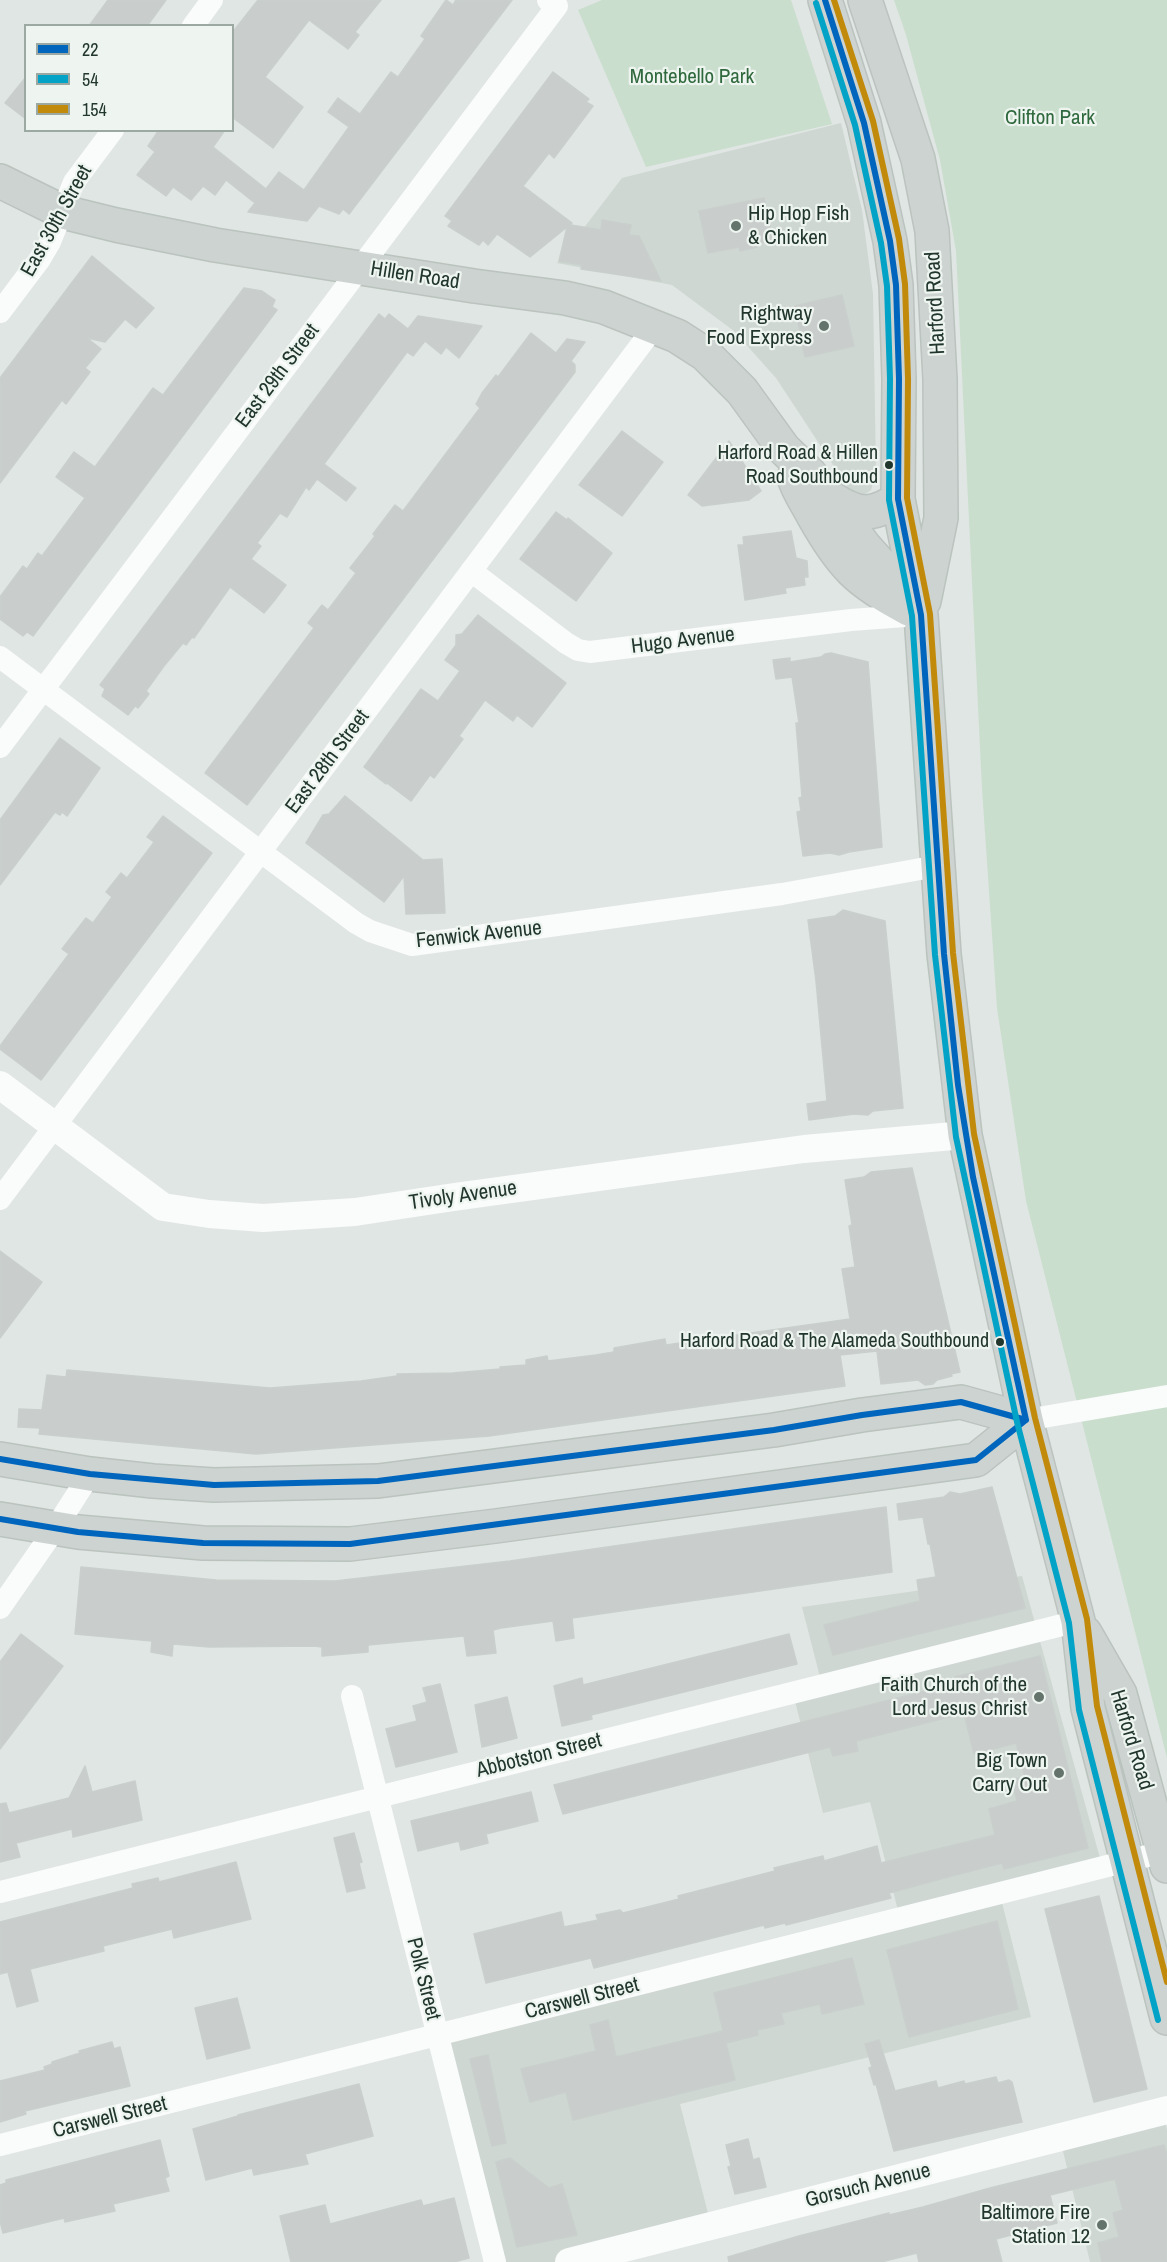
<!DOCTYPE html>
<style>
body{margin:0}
#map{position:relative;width:1167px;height:2262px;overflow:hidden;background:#e0e6e3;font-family:"Archivo Narrow",sans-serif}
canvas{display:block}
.legend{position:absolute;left:24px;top:24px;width:210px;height:108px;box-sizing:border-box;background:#eef5f0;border:2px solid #9ca9a2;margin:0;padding:8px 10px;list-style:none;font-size:18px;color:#21362d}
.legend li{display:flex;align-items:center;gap:12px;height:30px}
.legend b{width:30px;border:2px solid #9ca9a2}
</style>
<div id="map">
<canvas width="1167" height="2262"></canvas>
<ul class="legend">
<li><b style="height:8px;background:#0065bd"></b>22</li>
<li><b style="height:8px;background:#02a3c6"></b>54</li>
<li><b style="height:8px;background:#c28a0b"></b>154</li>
</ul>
</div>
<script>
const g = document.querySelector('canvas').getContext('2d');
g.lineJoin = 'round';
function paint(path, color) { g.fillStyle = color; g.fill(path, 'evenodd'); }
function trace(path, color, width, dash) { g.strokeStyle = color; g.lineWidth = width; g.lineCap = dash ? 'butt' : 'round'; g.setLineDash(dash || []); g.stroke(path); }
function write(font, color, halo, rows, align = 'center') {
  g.font = font + ' "Archivo Narrow",sans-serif'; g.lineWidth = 4.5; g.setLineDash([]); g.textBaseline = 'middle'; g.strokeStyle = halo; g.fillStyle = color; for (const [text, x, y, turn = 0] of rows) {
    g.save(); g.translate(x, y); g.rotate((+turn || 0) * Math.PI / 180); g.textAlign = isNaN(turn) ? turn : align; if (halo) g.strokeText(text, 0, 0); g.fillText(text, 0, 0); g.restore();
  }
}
paint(new Path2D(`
 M841 123 862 210 873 294 876 472 871 490 862 496 854 494 847 486 776 378 734 331 672 285 557 263 622 178Z
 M1022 1576 1103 1869 999 1891 1031 2017 680 2104 711 2225 566 2262H498L440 2034 900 1918 870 1802 823 1813 792 1689 821 1681 802 1607Z
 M1163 2113 1167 2130V2262H1090L1061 2143Z`), '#ced7d2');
paint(new Path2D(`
 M602 0H791L832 124 646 167 578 10Z
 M894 0H1167V1758L1026 1201 997 1008 982 789 956 251 940 160 906 35Z`), '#cadece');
const building = new Path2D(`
 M108 0H166L147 26H89Z
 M258 0H381L355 32 359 35 348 49 309 20 265 77 303 107 273 148 232 117V33Z
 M446 0 453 5 456 0H512L349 214 343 209 339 214 319 206 307 221 248 212 255 203 226 180 215 195 203 186 191 200 173 187 166 196 137 175 155 152 148 146 159 130H225L213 147 266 189 279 172 304 190 349 127 328 112 338 98 360 114 391 72 398 77 425 39 421 36Z
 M553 72 589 99 586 102 593 106 554 158 549 153 523 186 572 223 571 225 601 230 602 220 631 225 629 235 639 236 661 281 581 269 582 265 559 261 567 227 530 257 497 234 488 245 483 240 479 245 448 226 452 221 445 216Z
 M26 77V119L5 103Z
 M764 198 773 240 756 243 757 247 740 251 739 247 708 253 699 211Z
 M92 256 154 308 136 328 125 319 105 342 87 338 101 349 85 368 90 372 66 404 62 400 0 483V378Z
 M244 288 262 291 275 300 272 307 277 310 33 636 27 632 23 636 0 619V597L23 566 27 569 38 553 42 556 85 498 56 477 74 452 95 467 153 388 163 395Z
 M842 295 854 346 805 357 795 306Z
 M379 314 385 319 389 314 408 329 418 316 482 326 459 358 446 347 441 354 425 341 413 356 407 352 324 464 356 488 346 501 317 479 309 490 306 487 287 517 280 513 257 543 261 546 251 559 286 585 274 601 264 613 230 587 194 638 192 637 186 645 183 643 164 666 146 691 149 694 138 708 135 706 128 715 102 696 105 689 100 685Z
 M531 333 556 353 567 339 585 342 571 361 575 365V372L247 805 205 773 314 628 308 623 322 605 328 610 356 573 350 568 375 536 373 534 395 505 403 511 477 412 480 408 476 404 482 393 496 375 498 377Z
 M622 431 663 462 622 516 579 485Z
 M729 441 761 491 749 500 702 506 688 495Z
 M556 512 567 520 568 518 612 553 576 601 520 559Z
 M791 531 796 558 807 561 808 577H804L805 585 785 588 786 593 745 600 738 545H744L743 537Z
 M478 615 566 683 532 727 517 715 513 721 485 700 459 736 463 739 434 778 430 775 411 801 387 783 386 784 364 767 421 689 438 701 460 671 445 660 456 645V635L462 634Z
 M831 653 868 662 882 847 849 852 839 855 830 853 803 856 797 812 801 811 799 798 802 797 796 723H799L792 677 776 679 773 660 790 658V662L821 657 825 654Z
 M60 738 100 768 67 816 62 812 60 815 55 812 0 885V820Z
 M345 796 423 860 442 859 445 913 406 914 404 876 384 902 306 843 323 815 329 814Z
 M163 816 212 853 41 1080 0 1049V1046L69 954 62 949 86 918 93 923 112 897 106 892 121 873 127 878 152 845 154 842 147 837Z
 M843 910 885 921 903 1108 873 1111 868 1115 854 1114 809 1120 807 1104 827 1101 816 981 808 920 835 916Z
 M912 1168 960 1372 951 1374 952 1376 937 1380 933 1384 925 1385 918 1380 881 1384 877 1351 840 1355 845 1386 489 1436 256 1454 39 1434 40 1428 18 1427 19 1409 42 1410 47 1375 66 1377 67 1370 270 1388 361 1381 397 1376V1374L453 1373 500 1369V1367L526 1365V1360L547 1356 548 1361 596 1355 614 1352V1348L665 1339 666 1345 850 1319 842 1269 855 1267 849 1226 852 1225 845 1180 864 1177 871 1172Z
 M0 1251 42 1282 0 1338Z
 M992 1487 1025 1608 833 1655 824 1625 920 1601 917 1580 936 1577 930 1544H928L923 1517 899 1520 897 1504 944 1497 950 1492 960 1494Z
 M886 1507 892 1572 572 1618 574 1638 556 1641 553 1621 501 1628 493 1630 496 1653 467 1656 464 1636 368 1645V1652L322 1656V1647L314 1646 209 1647 173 1644 172 1656 151 1652 152 1641 75 1634 81 1567 216 1580 335 1581 510 1561Z
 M21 1634 63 1666 0 1749V1662Z
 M789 1634 797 1664 591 1715 592 1719 562 1726 554 1686 582 1678 583 1685Z
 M1040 1656 1088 1848 1004 1869 1002 1863 948 1877 889 1893 891 1898 786 1925 785 1923 765 1928 764 1925 594 1968 591 1958 486 1983 474 1934 561 1912 564 1927 598 1920 596 1915 620 1910 623 1913 679 1899 678 1896 775 1871 774 1868 823 1856 824 1861 877 1846 881 1863 995 1835 989 1809 1017 1801 1012 1780 1025 1777 1016 1743 974 1754 964 1713 856 1741 858 1751 833 1756 830 1747 563 1814 554 1785 957 1683 955 1677Z
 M440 1684 457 1752 396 1767 386 1729 417 1721 413 1706 427 1702 423 1688Z
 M507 1697 517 1738 482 1747 475 1705Z
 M85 1766 92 1792 135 1781 142 1820 73 1837 72 1829 16 1843 20 1857 0 1862V1804L6 1803 9 1813 69 1798Z
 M531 1792 538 1821 486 1834 488 1843 461 1850 459 1841 418 1851 411 1821Z
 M354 1833 362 1862 359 1863 365 1888 347 1892 334 1838Z
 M236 1862 251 1919 174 1938 172 1929 103 1946 104 1951 30 1969 38 2001 17 2007 8 1972 0 1974V1922L133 1888 132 1884 158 1878 159 1882Z
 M1099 1896 1147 2089 1094 2102 1045 1909Z
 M997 1921 1018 2009 909 2037 887 1950Z
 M852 1958 864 2004 822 2014 820 2004 781 2013 784 2024 757 2030 758 2035 726 2043 714 1993Z
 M237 1998 250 2048 207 2059 195 2008Z
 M608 2020 616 2057 723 2031 735 2080 573 2120 566 2092 530 2102 521 2069 596 2051 590 2025Z
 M879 2040 895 2091 936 2081 938 2088 964 2081 965 2084 996 2077 998 2083 1009 2080 1012 2082 1022 2122 894 2151 876 2084 874 2085 869 2068 872 2067 865 2044Z
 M112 2042 114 2049 120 2047 130 2086 25 2111 26 2114 0 2122V2081L45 2070 44 2067 52 2064V2062L80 2053 79 2051Z
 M488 2055 506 2143 492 2146 470 2059Z
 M359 2084 373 2136 305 2154 308 2164 254 2175 252 2168 206 2180 193 2129 238 2116V2115Z
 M748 2139 753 2160 759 2158 766 2187 735 2194 728 2167 731 2166 726 2145Z
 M160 2140 169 2176 165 2178 169 2191 113 2204 115 2211 65 2222 64 2218 3 2233 0 2221V2185L6 2183V2180Z
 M1164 2145 1167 2155V2262H1102L1098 2243 1119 2237 1113 2213 1123 2210 1115 2179 1050 2195 1057 2223 996 2239 1002 2262H919L917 2253 881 2262H729L728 2257 799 2236 889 2213V2215L923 2207 990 2188Z
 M510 2158 549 2188 562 2184 577 2235 517 2247 496 2162Z
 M454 2198 469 2258 454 2262H291L280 2216 325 2205 330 2224 421 2200 423 2206Z`);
paint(building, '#c9cecc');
trace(building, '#c9cfcc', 1.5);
const primary = new Path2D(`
 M825 0 864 123 890 241 896 285 899 379 898 499 921 615 944 954 965 1135 1026 1420 1078 1621 1088 1708 1167 2018
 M865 0 918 159 932 231 940 379 941 518 924 601
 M0 181 63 212 116 225 215 245 474 286 565 298 604 307 677 336 705 354 742 391 784 449 810 474 865 547 890 575 916 609
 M794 477C798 491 807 503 813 515 841 565 857 582 909 609
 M828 496C855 514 870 519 898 499
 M0 1459 90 1474 153 1481 214 1485 378 1481 774 1430 862 1415 961 1402 1026 1420
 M0 1519 78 1532 203 1543 350 1544 496 1526 976 1460 1026 1420
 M1085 1633 1120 1694 1167 1866`);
trace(primary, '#bbc3bf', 36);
trace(new Path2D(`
 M193 26 212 0
 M0 312 40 259 50 242 74 182 113 130
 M471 571 566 643 578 650 590 652 851 620 919 615
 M0 657 356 923 370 931 412 945 782 894 937 866
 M0 747 557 6 548 0
 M0 1199 655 326
 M1026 1420 1167 1396
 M0 1608 55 1529 90 1474
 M352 1696 495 2262
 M0 1892 1078 1621
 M0 2145 1163 1852`), '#fafbfb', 22);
trace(new Path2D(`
 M0 1085 163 1207 209 1214 263 1218 355 1212 454 1197 804 1149 965 1135
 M569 2262 1167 2110`), '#fafbfb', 28);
trace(primary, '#ccd3d0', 33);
trace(new Path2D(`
 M825 0 864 123 890 241 896 285 899 379 898 499 921 615 944 954 958 1085 973 1177 1026 1420
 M0 1459 90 1474 214 1485 378 1481 774 1430 862 1415 961 1402 1026 1420
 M0 1519 78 1532 203 1543 350 1544 976 1460 1026 1420`), '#0065bd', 6);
trace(new Path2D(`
 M816 3 855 125 881 243 887 286 890 379 889 500 912 616 935 955 956 1137 1017 1422 1069 1623 1079 1710 1158 2020`), '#02a3c6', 6);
trace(new Path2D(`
 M834 0 873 121 899 239 905 284 908 379 907 498 930 614 953 953 974 1134 1035 1418 1087 1619 1097 1706 1167 1982`), '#c28a0b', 6);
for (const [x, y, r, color] of [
 [736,226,6,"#64746d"],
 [824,326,6,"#64746d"],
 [889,465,5,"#21362d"],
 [1000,1342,5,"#21362d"],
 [1039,1697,6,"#64746d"],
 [1059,1773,6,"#64746d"],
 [1102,2225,6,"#64746d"]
]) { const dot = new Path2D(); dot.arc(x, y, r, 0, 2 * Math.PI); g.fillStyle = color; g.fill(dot); trace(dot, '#eef5f0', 2); }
write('20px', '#21362d', '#eef5f0', [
 ["Harford Road & Hillen",878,454],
 ["Road Southbound",878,478],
 ["Harford Road & The Alameda Southbound",989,1342]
], 'right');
write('21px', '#2f693d', '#eef5f0', [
 ["Montebello Park",692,77],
 ["Clifton Park",1050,118]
]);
write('21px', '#21362d', '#eef5f0', [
 ["Hip Hop Fish",748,214,"left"],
 ["& Chicken",748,238,"left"],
 ["Rightway",812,314],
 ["Food Express",812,338],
 ["Faith Church of the",1027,1685],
 ["Lord Jesus Christ",1027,1709],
 ["Big Town",1047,1761],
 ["Carry Out",1047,1785],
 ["Baltimore Fire",1090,2213],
 ["Station 12",1090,2237]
], 'right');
write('21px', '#21362d', '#eef5f0', [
 ["East 30th Street",57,221,-61],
 ["Hillen Road",415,276,9],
 ["Harford Road",936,303,-93],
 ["East 29th Street",278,376,-53],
 ["Hugo Avenue",683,641,-7],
 ["East 28th Street",328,762,-53],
 ["Fenwick Avenue",479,935,-6],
 ["Tivoly Avenue",463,1196,-8],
 ["Harford Road",1131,1740,73],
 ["Abbotston Street",539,1756,-14],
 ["Polk Street",423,1979,76],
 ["Carswell Street",582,1999,-14],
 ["Carswell Street",110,2118,-14],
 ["Gorsuch Avenue",868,2186,-14]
]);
</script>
